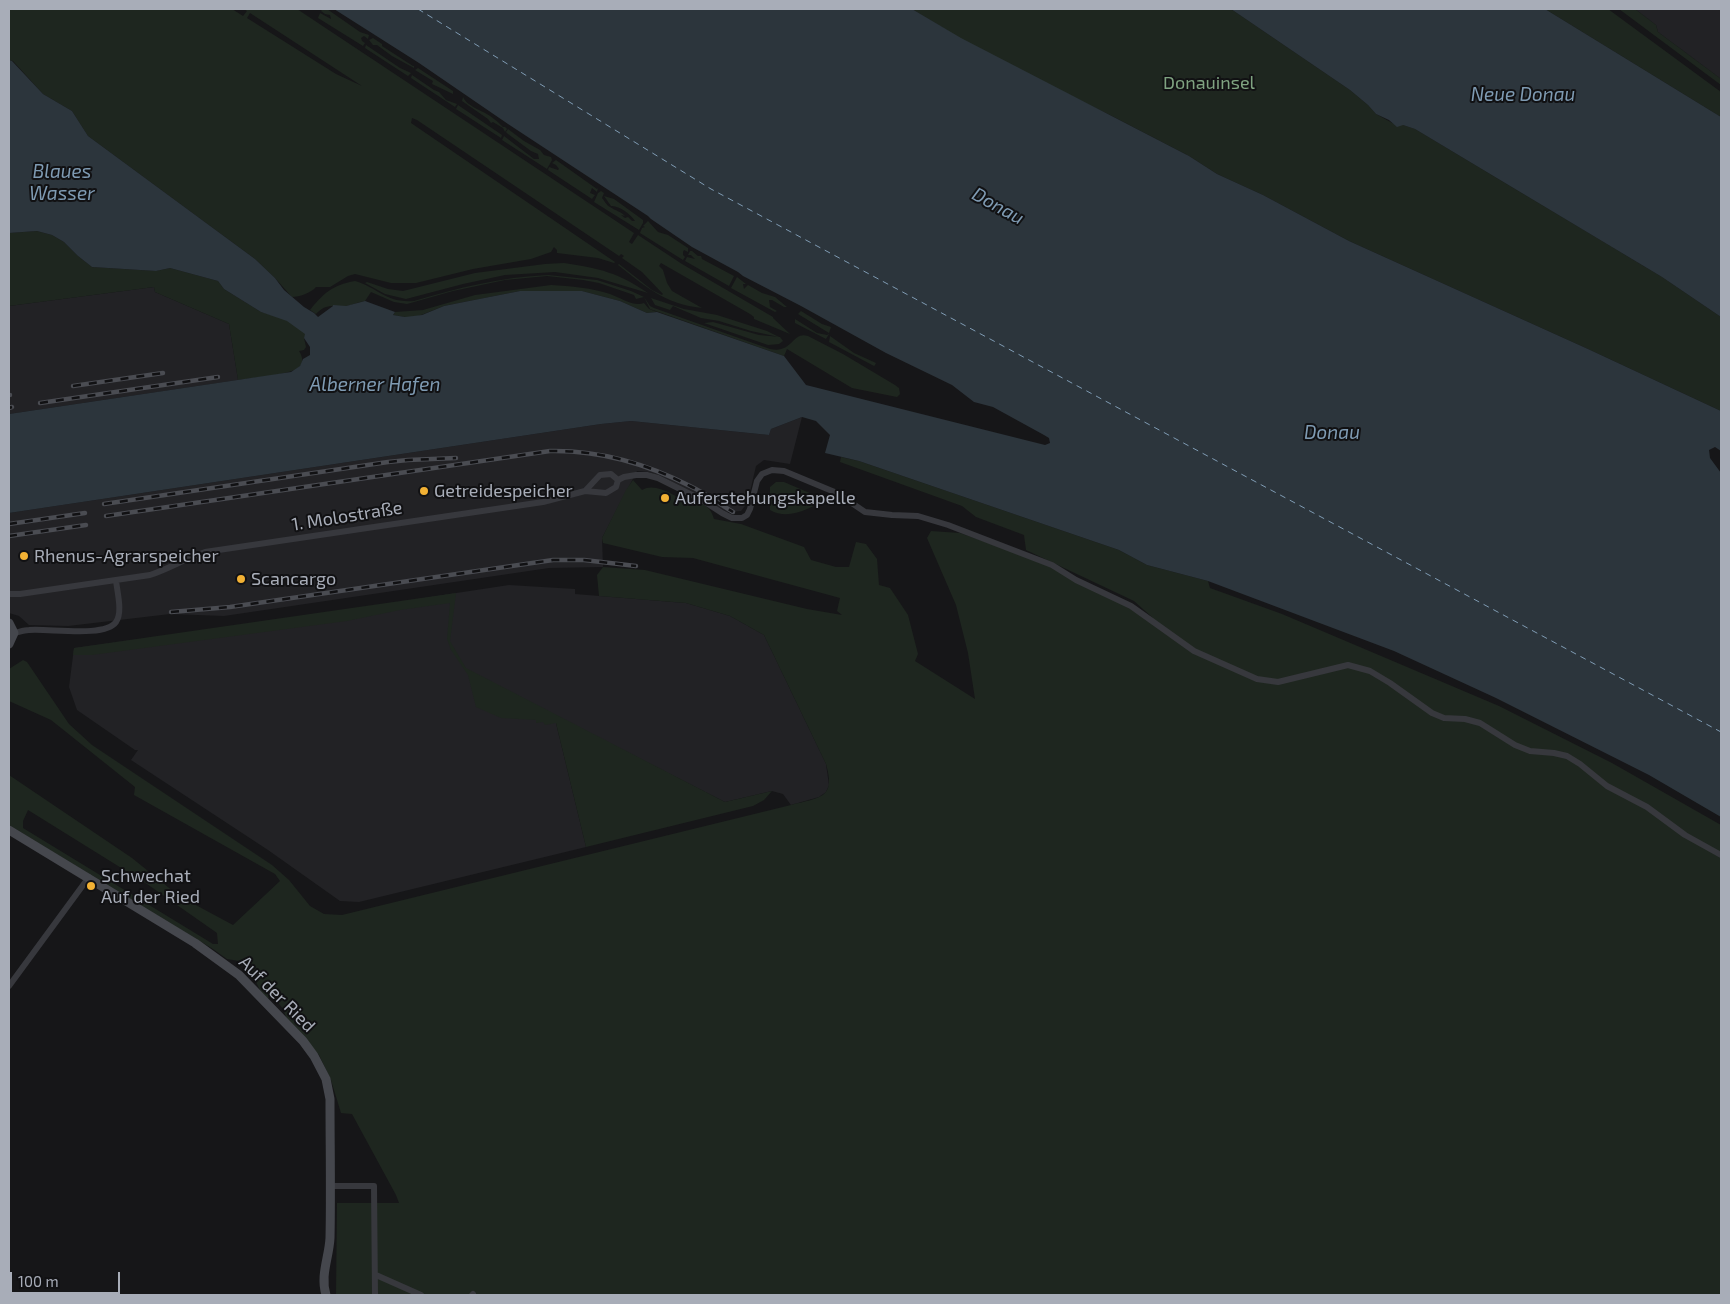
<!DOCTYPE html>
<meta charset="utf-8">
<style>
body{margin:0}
#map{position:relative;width:1730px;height:1304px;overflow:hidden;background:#161618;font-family:"Exo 2",sans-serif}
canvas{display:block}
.frame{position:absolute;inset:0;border:10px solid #a8adb8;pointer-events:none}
.scale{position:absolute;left:10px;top:1272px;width:110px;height:22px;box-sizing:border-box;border:2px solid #a8adb8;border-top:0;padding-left:6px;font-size:15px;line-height:18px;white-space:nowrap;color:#a8adb8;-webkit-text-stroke:4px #111113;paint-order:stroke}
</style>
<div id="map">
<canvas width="1730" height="1304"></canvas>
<div class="frame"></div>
<div class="scale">100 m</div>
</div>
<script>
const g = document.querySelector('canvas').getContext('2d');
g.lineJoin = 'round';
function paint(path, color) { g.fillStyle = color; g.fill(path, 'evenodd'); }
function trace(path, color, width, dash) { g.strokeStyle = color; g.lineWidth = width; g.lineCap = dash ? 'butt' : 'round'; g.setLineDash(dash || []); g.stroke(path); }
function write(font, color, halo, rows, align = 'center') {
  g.font = font + ' "Exo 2",sans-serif'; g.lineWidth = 4; g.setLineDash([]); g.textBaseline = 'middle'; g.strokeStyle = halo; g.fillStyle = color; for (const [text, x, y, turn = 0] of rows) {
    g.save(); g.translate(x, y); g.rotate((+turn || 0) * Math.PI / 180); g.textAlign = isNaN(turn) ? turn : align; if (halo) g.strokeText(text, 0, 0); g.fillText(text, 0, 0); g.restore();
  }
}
paint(new Path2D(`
 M1635 9H1721V79L1658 32 1656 25Z
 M154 287 155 292 229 324 238 380 9 414V306Z
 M802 417 790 464 764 460 756 466 749 496 745 506 741 511 727 512 661 476 649 472 637 471 602 538 603 567 549 568 224 616 170 614 68 626 29 625 19 616 9 613V513L601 424 631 421 769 435 771 429Z
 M509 585 575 589V594L686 603 730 616 764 635 826 764 829 785 826 792 819 797 791 805 783 794 772 791 725 802 554 715 586 847 359 902 340 901 268 850 131 760 138 750H135L77 710 69 687 74 648 272 621Z`), '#222225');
paint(new Path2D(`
 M9 9H232L243 16 247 11 244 9H297L634 233 629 242 632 244 638 235 682 264 773 317V318L790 334 754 319V317L750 314 661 263 659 266 663 270 667 283 672 291 702 308C665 304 646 287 618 265L619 264 652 290 662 295 663 294 642 272 622 258 624 256 621 254 619 256 417 120 412 118 411 123 615 262 614 263 598 258 557 253V250L554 247 551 252 531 259 473 269 416 283H391L355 274 348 276 330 287H316C311 293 299 297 292 297L275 278 255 259 88 136 72 111 43 94 13 61 9 60ZM250 13 362 86 336 74 247 18Z
 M323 9H327L360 32 369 35 368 39 364 36 361 38 362 41 365 43 363 46 318 18 320 13 331 19 330 15 325 14 321 11Z
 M912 9H1231L1350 90 1368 105 1376 114 1394 124 1403 125 1415 129 1662 277 1721 317V411L1588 349 1349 241 1263 195 1217 174 1189 156 1110 115 954 38 953 34Z
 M1545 9H1608L1721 92V117Z
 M1619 9H1635L1656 25 1658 32 1721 79V85Z
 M373 38 382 44V46L413 66H414V68L392 56 377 45H373L369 40Z
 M366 45 400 68 411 73 408 76 365 48Z
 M418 68 453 91V94L432 84 433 81 415 70Z
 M412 75 434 90 439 92 446 100 457 104 455 107 411 78Z
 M463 97C468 108 486 111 494 119 498 122 500 124 503 127H505L507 129 505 132 503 128 493 122 491 123 488 119 462 101Z
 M458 105 502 135 501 138 456 109Z
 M508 129 524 141 540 150 544 155 551 157 552 160 547 169 502 140 504 136 534 159H539L538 154 531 151 508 134 506 132Z
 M556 160 597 189 598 188 597 192 592 188 590 193 595 195 592 199 548 170 549 167 558 170 559 169 556 165 552 163Z
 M601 191 604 193 602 198C605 201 606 205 610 207 616 211 620 211 625 216L621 215 625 218 628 217 632 221H635C631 214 618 205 611 206L604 196 614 199 643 220V223L639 230 594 202 598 193Z
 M648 221 658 232 668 235 688 248V252L684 250 683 252V255L685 257 683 260 640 233 642 228 645 227 643 226Z
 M37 231 52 235 64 242 78 256 92 267 156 271 170 268 218 281 224 289 261 312 283 318 299 327 306 334 304 338 306 347 304 350 299 351C303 357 304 364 298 368 289 375 251 378 238 380L229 324 155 292 154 287 9 306V233Z
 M690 251H692L698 256H701L702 259 734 276 729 286 685 261 687 257 695 259 691 255H688Z
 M564 263C599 268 619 273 648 293L598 278 555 272 505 275 463 284 406 299 385 294 365 283 367 282 388 289 403 291 475 273 545 264Z
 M548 275 597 280 631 291 644 297 636 299 634 295 599 283 583 280 547 276 505 280 453 291 407 304 394 302 371 292 365 301C359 302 352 305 346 306 332 307 327 303 316 314L310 310C323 294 332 285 355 281 379 288 385 303 414 301 458 288 501 277 548 275Z
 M737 277 746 284H743L744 289 748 285 762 293 775 297 787 307H784L772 300H769L770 307 777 311 775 312 731 288Z
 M551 285C571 286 592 288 610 294 621 298 634 307 644 303L649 309 657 312 647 313 620 301 582 291H520L444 306 416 317H405L393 315 395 312 423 310 475 295Z
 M644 297 650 306 654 308 770 349C793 354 792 331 808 336L843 354 895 385 899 388 900 394 897 397 852 388 787 349 784 356 650 309Z
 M651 298 684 309 717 315 767 331 779 337 751 331 719 321 701 318 673 306 670 310 655 305Z
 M801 311 822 324 831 327 829 333 798 314Z
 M795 319 817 333 827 335 829 334 826 339 795 323Z
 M713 322 759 335 780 337 783 341 779 344 768 345 704 323Z
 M830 336 854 353 876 363 875 365 874 366 829 342Z
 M841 457 859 461 1119 550 1147 565 1208 581 1210 588 1282 614 1499 706 1612 763 1721 825V1295H336L337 1203H399L396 1195 352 1114 341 1113 331 1080 319 1055 286 1017 283 1009 274 997 267 998 260 990 255 980 256 978 239 961 227 959 213 949 9 825V775L132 858 179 896 233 925 280 881 275 874 134 795 135 787 51 720 9 701V669L23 660 27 662 69 724 92 745 272 865 289 880 310 906 324 914 342 915 791 805C820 797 836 799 826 764L764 635 730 616 686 603 599 596 597 575 603 567 645 570 807 609 842 615 837 611 840 598 693 558 662 557 603 543 602 538 626 490 633 480 642 490C656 481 678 498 691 505L697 502C707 505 711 509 714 519L741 524 804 547 811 560 836 567H849L856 542 866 544 877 559 879 585 890 588 908 615 918 654 915 661 975 699 968 653 956 605 927 538 931 531 960 533 1045 563 1153 618 1134 601 1026 550 1024 535 976 517 962 506 840 462ZM28 810 147 884 217 933 218 944H213L23 828V821Z
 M776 482H784L826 500C809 508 789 521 770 510V487Z
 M456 593 450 641 466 668 725 802 772 791 764 800 753 806 586 847 556 723 545 725 543 722 536 723V720L501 718 476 707 468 675 451 650 447 639 450 603 400 610 347 621 92 655H73L74 648Z`), '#1e261f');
paint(new Path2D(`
 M334 9H912L961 38 1189 156 1217 174 1263 195 1349 241 1588 349 1721 411V451L1715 447 1709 450 1710 458 1721 473V817L1649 775 1496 698 1394 651 1208 581 1147 565 1119 550 859 461 825 453 830 435 816 421 802 417 771 429 769 435 631 421 601 424 9 513V414L291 372 300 366 303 359 310 355V347L304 338 305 334 287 321 261 312 224 289 218 281 170 268 156 271 92 267 78 256 64 242 52 235 37 231 9 233V60L12 61 43 94 72 111 88 136 255 259 275 278 284 290 304 307 314 313 318 317 333 306V305L346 306 365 301 395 312 393 315 405 317 422 315 444 306 469 301 520 291H582L620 301 647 313 657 312 784 356 806 385 1045 445 1050 443 1049 438 1044 435 993 407 974 402 952 385 886 353 801 306 743 276 738 272 692 247 651 219 648 216 508 124 419 63Z
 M1231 9H1545L1721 117V317L1662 277 1415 129 1403 125 1397 127 1389 120 1376 114 1368 105 1350 90Z`), '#2c353c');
trace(new Path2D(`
 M418 9 711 189 1721 732`), '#7f9bb3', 1, [6, 5]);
trace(new Path2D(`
 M618 480 624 477 636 475H647L658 478 702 500 722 513 732 518H742L747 515 750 509 757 481 762 474 772 470 784 471 837 493 865 512 892 515 918 516 948 525 1052 565 1076 580 1131 606 1194 651 1257 679 1278 682 1348 665 1370 671 1390 683 1432 713 1444 718 1465 719 1480 723 1515 745 1530 751 1554 753 1567 756 1580 764 1607 786 1647 807 1685 835 1721 855
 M9 594H20L150 575C169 569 186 558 205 552L543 502 585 491 606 493 616 487 618 480 611 474 600 475 585 491
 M14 633C19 632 24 630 29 630 48 628 105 638 116 622 123 612 117 592 116 580
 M9 986 89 877
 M330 1186H374L375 1295
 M376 1275 421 1295
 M472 1295 473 1294`), '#37383d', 6);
trace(new Path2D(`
 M9 623 14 633 9 644
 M9 830 195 943 239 975 303 1041 314 1056 326 1079 330 1099C330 1145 331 1192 330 1238 329 1258 320 1275 326 1295`), '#45474d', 9);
const rail = new Path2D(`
 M73 386 163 373
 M9 395H10
 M40 403 218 377
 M9 408 12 407
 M104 504 388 462 408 460 456 458
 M106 516 550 451C600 450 645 463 690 486 705 493 718 503 733 512
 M9 524 85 513
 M9 536 86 525
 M171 612 230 607 553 560H584L636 566`);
trace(rail, '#4a4c52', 4.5);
trace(rail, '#111113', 2.5, [8]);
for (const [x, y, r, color] of [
 [424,491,5,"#f2b134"],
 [665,498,5,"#f2b134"],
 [24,556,5,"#f2b134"],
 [241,579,5,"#f2b134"],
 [91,886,5,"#f2b134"]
]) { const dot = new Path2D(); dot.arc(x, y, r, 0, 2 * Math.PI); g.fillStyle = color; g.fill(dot); trace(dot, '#111113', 2); }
write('18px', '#7fa381', '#111113', [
 ["Donauinsel",1209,83]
]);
write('18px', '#a8adb8', '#111113', [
 ["Getreidespeicher",434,491],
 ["Auferstehungskapelle",675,498],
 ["Rhenus-Agrarspeicher",34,556],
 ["Scancargo",251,579],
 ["Schwechat",101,876],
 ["Auf der Ried",101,897]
], 'left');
write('18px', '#a8adb8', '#111113', [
 ["1. Molostraße",347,516,-9],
 ["Auf der Ried",277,994,45]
]);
write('italic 19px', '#7f9bb3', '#111113', [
 ["Neue Donau",1523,95],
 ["Blaues",62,172],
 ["Wasser",62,194],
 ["Donau",998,206,29],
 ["Alberner Hafen",375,385],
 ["Donau",1332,433]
]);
</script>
